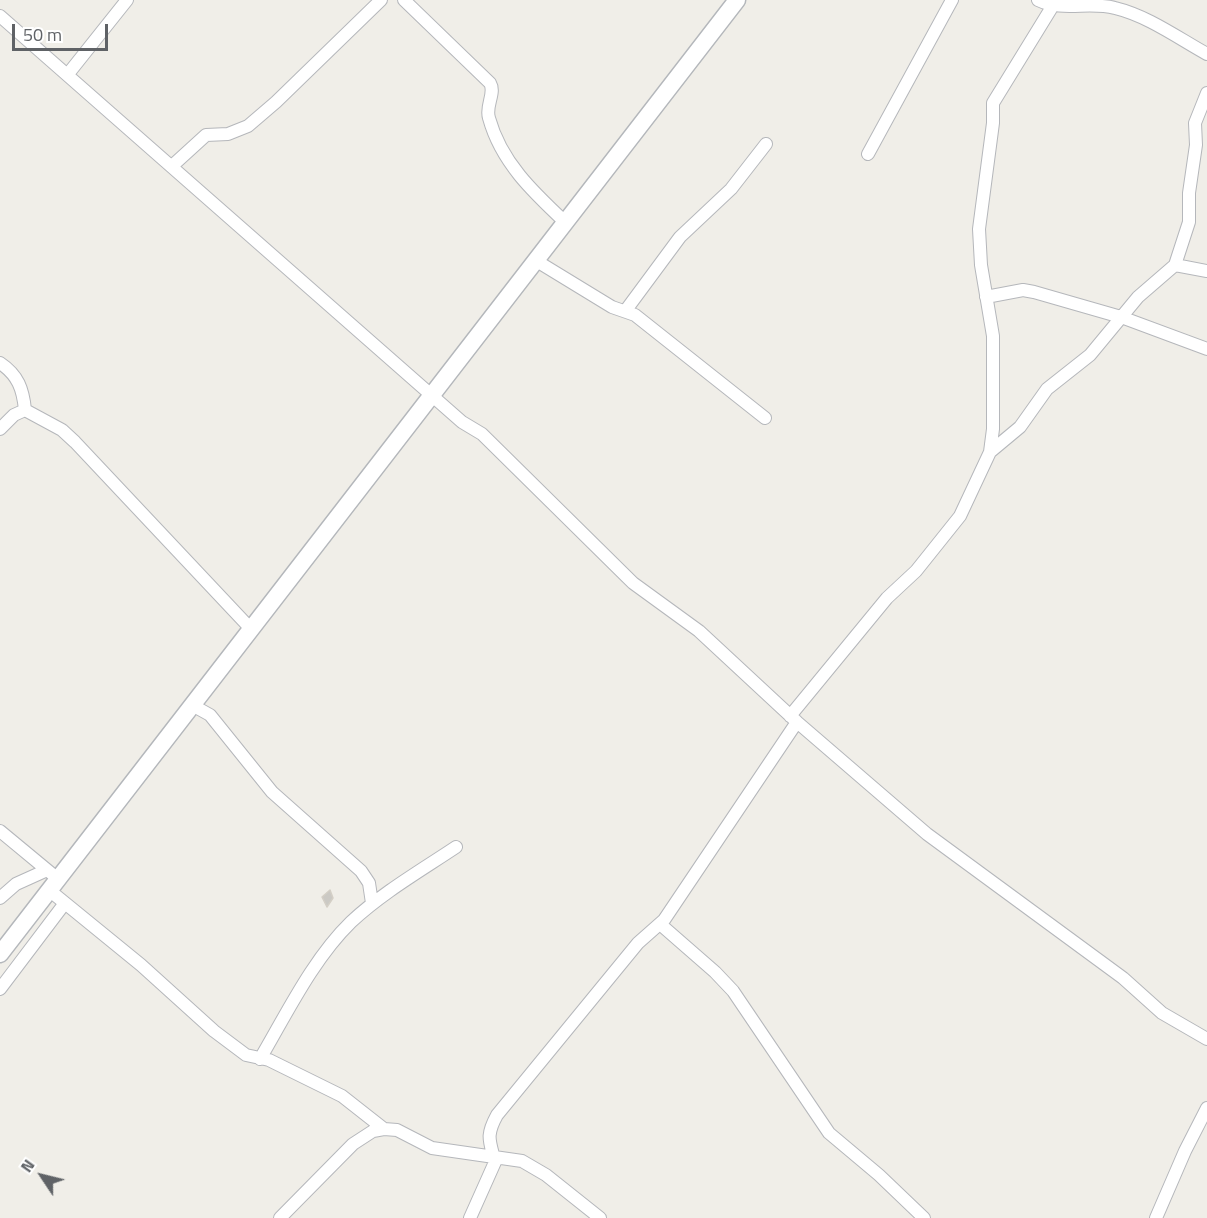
<!DOCTYPE html>
<style>
body{margin:0}
#map{position:relative;width:1207px;height:1218px;overflow:hidden;background:#f0eee8;font-family:"Titillium Web",sans-serif}
canvas{display:block}
.north{position:absolute;left:12px;top:1146px;width:60px;height:60px;-webkit-text-stroke:4px #fff;paint-order:stroke;rotate:305deg;font-size:16px;font-weight:700;line-height:24px;text-align:center;color:#5f6266}
.north::after{content:'';display:block;margin:auto;width:21px;height:27px;background:#5f6266;clip-path:polygon(50% 0,100% 100%,50% 72%,0 100%)}
.scale{position:absolute;left:12px;top:24px;width:96px;height:27px;box-sizing:border-box;border:3px solid #5f6266;border-top:0;padding-left:8px;font-size:18px;line-height:21px;white-space:nowrap;color:#5f6266;-webkit-text-stroke:4px #fff;paint-order:stroke}
</style>
<div id="map">
<canvas width="1207" height="1218"></canvas>
<div class="north">N</div>
<div class="scale">50 m</div>
</div>
<script>
const g = document.querySelector('canvas').getContext('2d');
g.lineJoin = 'round';
function paint(path, color) { g.fillStyle = color; g.fill(path, 'evenodd'); }
function trace(path, color, width, dash) { g.strokeStyle = color; g.lineWidth = width; g.lineCap = dash ? 'butt' : 'round'; g.setLineDash(dash || []); g.stroke(path); }
const building = new Path2D(`
 M330 890 333 898 327 907 322 897Z`);
paint(building, '#cbc9c4');
trace(building, '#d4cfc6', 1.5);
const street = new Path2D(`
 M404 0 490 83C496 93 485 106 489 118 501 162 533 192 565 222
 M1038 0C1063 12 1089 1 1115 8 1148 16 1178 38 1207 54
 M0 16 462 422 482 434 633 583 699 631 797 722 927 834 1123 978 1162 1013 1207 1039
 M68 74 127 0
 M868 154 952 0
 M172 166 206 135 228 134 248 126 276 102 381 0
 M535 260 612 307 635 315 765 418
 M1175 265 1207 271
 M986 297 1023 290 1034 292 1121 317 1207 349
 M626 310 680 237 731 189 766 144
 M0 363C18 375 23 389 25 410
 M25 410 62 430 75 442 251 629
 M0 429 14 415 25 410
 M990 452 1020 427 1047 389 1090 355 1138 297 1175 265 1189 222V193L1196 145 1195 123 1207 93
 M192 705 210 715 272 792 361 871 369 883 372 903
 M790 716 887 598 916 571 960 516 990 452 993 429V336L981 265 979 229 993 123V103L1052 7
 M0 831 58 879
 M49 890 141 965 214 1031 246 1055 269 1060 342 1096 384 1129
 M0 898 16 884 47 870
 M660 924 715 972 733 991 829 1133 879 1175 924 1218
 M0 989 65 903
 M260 1059C287 1013 313 959 351 922 382 893 420 871 456 847
 M280 1218 353 1144 373 1131 384 1129 397 1130 432 1148 522 1161 546 1175 600 1218
 M470 1218 495 1162C490 1141 485 1137 497 1115L638 943 664 920 797 722
 M1156 1218 1185 1151 1207 1108`);
const secondary = new Path2D(`
 M0 954 737 0`);
trace(street, '#b5b7bb', 14);
trace(secondary, '#b4b7bb', 19);
trace(street, '#fff', 12);
trace(secondary, '#fff', 16);
</script>
